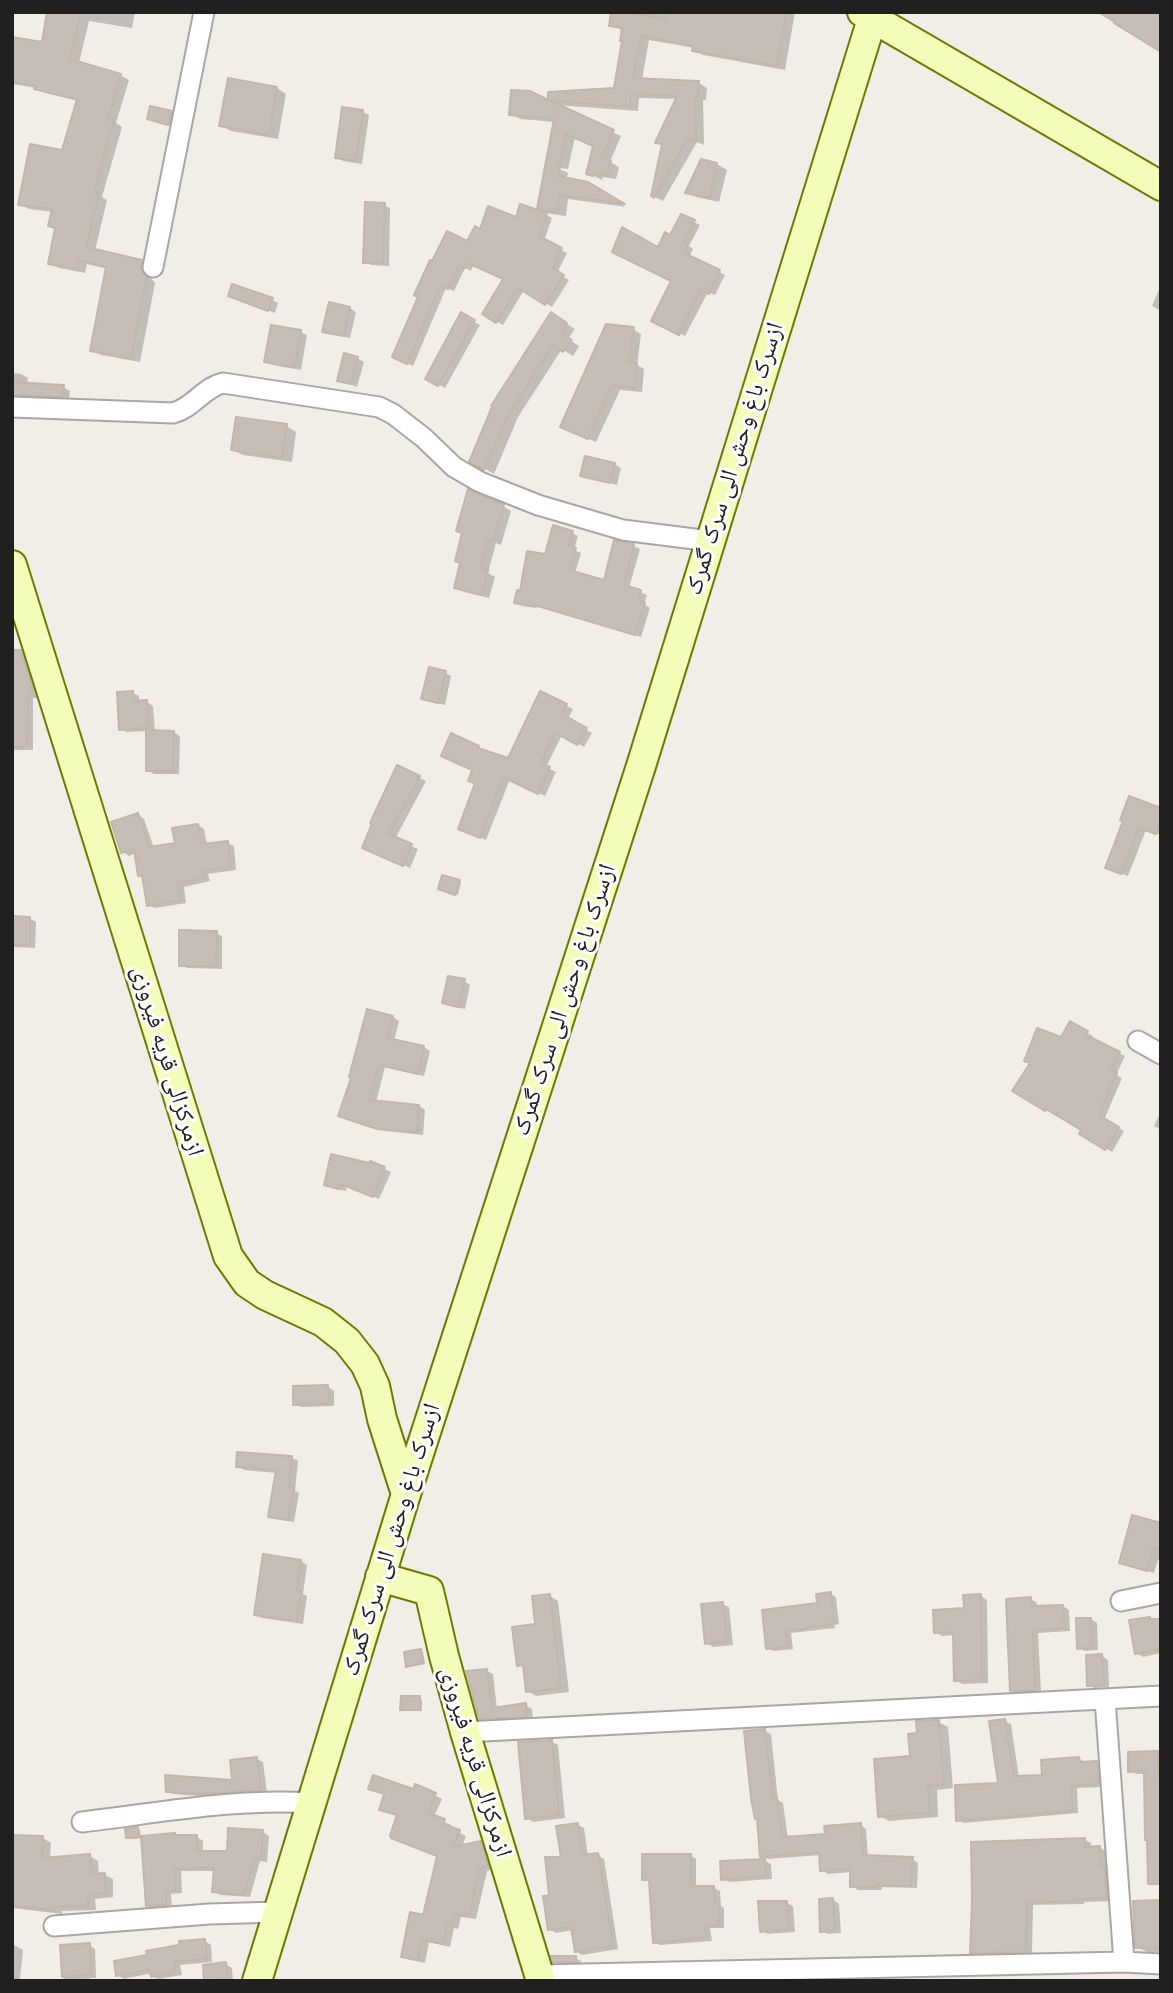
<!DOCTYPE html>
<meta charset="utf-8">
<style>
body{margin:0}
#map{position:relative;width:1173px;height:1993px;overflow:hidden;background:#f1eee7;font-family:"Space Grotesk",sans-serif}
canvas{display:block}
.frame{position:absolute;inset:0;border:14px solid #202020;pointer-events:none}
</style>
<div id="map">
<canvas width="1173" height="1993"></canvas>
<div class="frame"></div>
</div>
<script>
const g = document.querySelector('canvas').getContext('2d');
g.lineJoin = 'round';
function paint(path, color) { g.fillStyle = color; g.fill(path, 'evenodd'); }
function trace(path, color, width, dash) { g.strokeStyle = color; g.lineWidth = width; g.lineCap = dash ? 'butt' : 'round'; g.setLineDash(dash || []); g.stroke(path); }
function write(font, color, halo, rows, align = 'center') {
  g.font = font + ' "Space Grotesk","Noto Naskh Arabic",sans-serif'; g.lineWidth = 6; g.setLineDash([]); g.textBaseline = 'middle'; g.strokeStyle = halo; g.fillStyle = color; for (const [text, x, y, turn = 0] of rows) {
    g.save(); g.translate(x, y); g.rotate((+turn || 0) * Math.PI / 180); g.textAlign = isNaN(turn) ? turn : align; if (halo) g.strokeText(text, 0, 0); g.fillText(text, 0, 0); g.restore();
  }
}
paint(new Path2D(`
 M80 12H135L132 28 89 21 79 63 120 75 129 80 116 123 122 127 102 197 107 200 95 251 141 262 150 267V277L155 283 140 362 101 355 92 350 108 269 87 264 85 273 59 268 50 263 57 230 50 226 53 212 29 209 20 204 63 152 78 101 45 93 37 88 12 84V39L43 44Z
 M613 12H795L785 70 703 55 694 50 695 48 649 40 642 80 699 83 707 88 706 100H703L704 145 697 142 663 201 653 196 664 146 657 142 678 99 639 98 638 111 555 105 621 136 610 162 619 167 616 179 603 177 602 180 588 173 594 146 575 137 568 169 558 168 568 173 566 180 587 184 626 207 568 199 566 216 545 213 539 209 555 122 520 119 511 114 550 102V93L615 90 624 31 611 25Z
 M277 88 286 94 278 139 231 131 221 125Z
 M363 112 369 115 362 164 343 161 337 157Z
 M171 113 173 114 171 125 151 120Z
 M702 161 717 164 727 170 719 202 696 197 687 192Z
 M384 205 390 208 389 266 371 265 365 262Z
 M545 214 552 218 544 241 567 253 557 273 569 280 552 307 524 290 503 325 484 314 505 279 474 264 471 271 465 268 454 291 446 288 413 366 399 360 420 297 468 243 480 231 517 219Z
 M694 222 700 225 689 246 693 249 689 257 725 275 715 295 708 292 685 336 654 320 673 281 658 249 671 237Z
 M1160 287 1161 288V311L1152 306Z
 M230 296 272 300 278 303 275 313Z
 M350 308 356 312 350 338 331 334 324 331Z
 M462 315 480 325 445 388 428 378Z
 M552 315 575 329 568 339 579 346 573 356 562 349 518 417 494 474 472 461Z
 M633 329 641 334 637 365 644 369 642 392 620 390 596 442 570 431Z
 M301 332 307 335 301 370 272 365 266 361Z
 M357 358 364 362 357 387 339 380Z
 M12 373 21 374 28 378 27 385 63 387 70 391 69 399 12 396Z
 M286 426 296 432 292 462 243 455 233 450Z
 M614 464 621 468 617 485 589 478 582 475Z
 M503 506 511 511 501 545 496 543 488 573 495 577 489 598 464 592 456 587Z
 M572 533 578 536 574 550 581 553 575 573 605 582 615 542 634 546 640 549 629 588 647 595 644 604 650 608 641 637 537 606V608L522 606 516 603 546 556Z
 M12 652H21L27 656 38 691V698H33V750H12Z
 M445 673 451 676 445 705 430 702 423 698Z
 M133 693 139 696V703L147 702 153 706 155 732H174L180 736 179 774H154L147 770 148 731 127 732 120 729Z
 M541 693 573 709 568 719 592 733 584 747 562 735 546 767 556 772 545 796 510 779 486 840 466 832 460 829 477 784 474 770 449 759 478 747 508 761Z
 M398 767 426 781 395 839 418 849 410 868 370 850Z
 M1161 810V835L1146 830 1128 876 1113 871 1125 821Z
 M138 815 144 819 154 848 177 845 198 825 204 829 207 845 227 843 234 846 236 870 208 874 210 881 184 887 186 903 155 908 148 905 144 877 139 875 136 853 129 856 123 852Z
 M459 881 461 883 458 895 443 890Z
 M12 918H29L36 922 35 948 12 947Z
 M216 933 222 936V969L187 968 181 965Z
 M464 981 470 985 465 1009 450 1006 444 1003Z
 M393 1017 399 1021 394 1041 424 1047 430 1051 424 1076 385 1067 376 1103 419 1106 425 1110 423 1135 385 1131 340 1115Z
 M1070 1024 1093 1036 1091 1039 1125 1056 1116 1075 1122 1078 1104 1120 1124 1131 1112 1152 1081 1133 1084 1129 1053 1111 1052 1113 1014 1091 1062 1039Z
 M1161 1111V1130L1154 1126Z
 M371 1163 391 1172 379 1199 347 1186 346 1191 332 1188 326 1184Z
 M328 1387 334 1391V1406L301 1407 295 1404Z
 M291 1457 298 1461 295 1491 299 1493 294 1522 276 1519 270 1516 277 1473 244 1470 238 1466Z
 M1161 1518V1560H1158L1154 1573 1128 1566 1121 1562 1159 1524Z
 M264 1556 301 1561 307 1565 303 1594 307 1596 303 1624 262 1618 256 1614Z
 M830 1594 836 1597 839 1624 834 1625 835 1628 791 1633 793 1649 774 1651 768 1648 764 1612 819 1604Z
 M550 1596 558 1601 569 1692 536 1696 528 1691 526 1669 519 1665Z
 M981 1596 987 1600 988 1683 962 1684 956 1680 955 1635 942 1636 936 1632Z
 M1031 1599 1037 1603V1608L1063 1606 1069 1610 1070 1631 1038 1633 1041 1692 1018 1694 1012 1690Z
 M722 1604 729 1607 733 1645 713 1647 707 1643Z
 M1091 1619 1097 1623 1098 1650 1085 1651 1078 1648Z
 M1161 1620V1653L1143 1657 1137 1653 1153 1621Z
 M420 1651 423 1652 425 1664 410 1667 408 1665Z
 M1102 1656 1108 1660 1109 1687 1095 1688 1089 1685Z
 M487 1671 493 1674 497 1709 525 1705 532 1709 533 1719 487 1722 480 1718Z
 M420 1698 422 1700V1711L402 1709Z
 M1004 1721 1011 1724 1019 1778 1044 1777 1079 1759 1085 1762 1097 1763 1103 1767 1105 1787 1077 1788 1078 1813 964 1823 958 1820 1000 1785Z
 M938 1722 948 1727 953 1788 937 1790 938 1817 889 1821 880 1816 912 1758 919 1735Z
 M765 1731 771 1734 778 1800 783 1803 788 1839 827 1836 860 1825 866 1829 868 1857 912 1859 918 1863 917 1888 882 1887V1890H858L851 1886 852 1872 828 1874 822 1870 821 1855 768 1859 761 1856 759 1819 756 1818Z
 M552 1742 558 1745 565 1818 533 1822 527 1818Z
 M1158 1753 1161 1754V1867L1146 1774H1136L1130 1771Z
 M257 1759 263 1762 267 1793 212 1797 174 1794 168 1791 234 1781Z
 M416 1786 442 1799 434 1817 451 1825 450 1828 466 1836 462 1847 480 1842 488 1847 495 1869 487 1871 476 1919 461 1917 458 1929 454 1928 450 1947 429 1942 425 1963 410 1960 403 1956 424 1917 438 1856 399 1816 381 1809 386 1795 371 1788 414 1791Z
 M578 1825 584 1828 588 1856 597 1855 604 1859 618 1949 582 1955 576 1951 573 1930 556 1933 549 1929 551 1897Z
 M138 1829 140 1830 141 1838 197 1837 203 1841V1852H228L263 1832 269 1836 267 1862 260 1861 250 1897 220 1895 214 1891 215 1871H181L182 1893 171 1894 172 1908 154 1909 148 1905 143 1838 130 1839 128 1837Z
 M12 1837 43 1838 51 1843 50 1859 90 1856 98 1861 99 1875H105L113 1879V1897L95 1899 96 1910 62 1911V1914L12 1908Z
 M1085 1840 1091 1843V1848H1100L1106 1851 1107 1870 1111 1872 1113 1901 1084 1902V1904L1033 1905 1032 1955 978 1956 972 1952Z
 M690 1855 696 1859V1888H714L720 1891 721 1906 724 1908V1928H710L712 1941 660 1945 654 1942 651 1883 644 1879Z
 M765 1861 771 1864 772 1879 729 1882 723 1878Z
 M833 1900 839 1904 841 1933 828 1934 822 1931Z
 M1161 1902V1952H1147L1137 1947Z
 M787 1903 793 1906 795 1932 768 1934 762 1931Z
 M205 1941 211 1945 212 1962 180 1965 182 1975 158 1979 152 1976V1973L124 1979 118 1975Z
 M12 1944 23 1950 20 1979H12Z
 M89 1945 95 1949 96 1978H90V1981H64L62 1946Z
 M575 1958 581 1961V1965H561L554 1961Z
 M225 1964 232 1968 233 1981H206Z`), '#0003');
const building = new Path2D(`
 M47 12H81L70 59 121 74 108 118 114 120 94 192 99 193 86 247 142 260 141 270 147 277 131 358 90 351 106 267 78 260 77 269 48 264 55 228 48 226 52 209 18 205 30 144 62 150 77 99 34 89 35 86 12 82V37L42 42Z
 M611 12H626L666 19 668 12H786L777 66 692 51 693 46 641 36 633 78 699 81 698 97 695 96 696 142 688 138 654 198 651 196 662 144 655 143 677 96 631 94 630 107 551 101 614 130 601 158 611 161 607 176 594 173 593 176 586 174 593 146 566 134 560 165H557L560 166 558 176 588 182 625 204 560 195 557 213 537 209 554 119 509 115 511 90 530 91 548 100V92L614 88 622 41H620L622 28 609 26Z
 M1098 12H1161V52L1114 23 1115 22Z
 M228 78 277 87 269 135 219 126Z
 M150 106 172 111 168 125 147 119Z
 M342 107 363 110 356 161 335 158Z
 M701 159 717 163 710 198 685 193Z
 M365 202 385 203 383 263H363Z
 M520 204 547 213 539 236 562 248 553 268 564 275 545 305 518 288 496 323 482 314 503 279 468 263 464 269 458 266 448 289 440 286 407 364 392 357 418 297 414 295 430 260 432 261 447 231 467 241 475 226 480 229 488 206 516 217Z
 M681 214 695 220 684 242 688 244 684 253 720 270 709 294 701 290 679 335 651 321 671 281 612 252 622 227 658 247 665 232 670 235Z
 M232 284 273 298 268 311 228 296Z
 M329 302 350 307 344 336 322 332Z
 M461 312 475 320 438 386 425 379Z
 M551 312 567 323 561 333 572 340 563 352 553 345 510 412 484 470 469 462 492 407 491 406Z
 M606 324 634 327 629 362 637 363 635 388 611 386 588 439 560 427Z
 M271 325 301 330 295 367 264 362Z
 M344 353 358 357 351 384 337 381Z
 M12 382 64 385 63 397 12 395Z
 M236 417 287 424 282 458 231 450Z
 M585 456 615 463 610 483 580 476Z
 M468 489 504 505 493 542 488 540 480 569 488 570 482 595 454 588 460 563 455 561 462 533 456 531Z
 M553 525 573 531 569 546 576 548 569 570 604 580 614 540 634 544 624 585 641 590 639 601 645 603 635 635 531 604V606L514 603 517 590 520 591 527 551 545 554Z
 M12 650H21L32 686 33 695 28 696 27 747H12Z
 M429 667 446 671 438 703 421 699Z
 M133 691 134 701 147 700 149 728 119 730 117 692Z
 M540 691 567 704 562 714 587 728 577 745 556 733 540 763 550 767 538 794 503 777 480 838 458 829 475 783 468 781 472 770 441 756 451 733 479 746 478 748 508 758Z
 M146 730 174 731 173 771H146Z
 M397 765 420 776 389 834 412 844 403 866 362 848 372 823H370Z
 M1129 796 1161 808V822L1156 834 1139 828 1121 874 1105 868 1123 821 1120 820Z
 M138 813 149 847 175 843 172 828 198 824 202 844 228 841 231 867 203 871 204 878 178 884 181 900 147 906 142 875 138 876 134 849 121 853 111 822Z
 M442 875 460 880 455 895 438 889Z
 M12 916 30 917V945H12Z
 M179 930 217 931 216 966H179Z
 M448 976 465 979 458 1007 442 1003Z
 M367 1009 393 1016 388 1038 424 1046 418 1074 379 1065 370 1100 419 1105 417 1132 377 1129 338 1116 351 1078 349 1077Z
 M1070 1021 1088 1031 1086 1035 1120 1052 1111 1070 1117 1073 1099 1115 1119 1127 1105 1150 1079 1134 1081 1130 1046 1109 1045 1111 1012 1091 1030 1063 1024 1061 1037 1028 1061 1037Z
 M331 1154 369 1163 370 1161 385 1167 373 1197 341 1184 339 1189 324 1185Z
 M328 1385 329 1404 293 1405V1386Z
 M237 1452 292 1456 289 1487 294 1488 288 1520 268 1517 276 1470 236 1467Z
 M1132 1515 1161 1523V1550L1153 1548 1147 1571 1119 1563Z
 M263 1554 301 1560 297 1590 301 1591 297 1621 254 1615Z
 M831 1592 834 1622 830 1623V1625L786 1631 788 1647 766 1649 762 1610 817 1603 816 1594Z
 M550 1594 561 1688 526 1692 523 1665 517 1666 512 1627 535 1624 532 1596Z
 M981 1594 982 1680 954 1681 953 1632 934 1633 933 1610 964 1608 963 1595Z
 M1031 1597V1606L1063 1605 1065 1628 1033 1630 1035 1690 1010 1691 1006 1599Z
 M723 1602 727 1642 705 1644 701 1604Z
 M1150 1617V1619H1161V1649L1135 1654 1129 1620Z
 M1076 1618H1091L1093 1648 1077 1649Z
 M421 1649 423 1663 406 1667 404 1652Z
 M1102 1654 1104 1685 1087 1686 1086 1655Z
 M487 1669 492 1708 526 1703 527 1717 479 1719 466 1671Z
 M401 1696H420V1710H400Z
 M1005 1719 1014 1776 1042 1775 1041 1760 1079 1757 1080 1762 1097 1761 1099 1784 1071 1786 1073 1811 956 1821 955 1785 998 1783 989 1721Z
 M939 1720 944 1784 928 1785 930 1813 878 1817 874 1759 910 1756 908 1734 917 1733 916 1721Z
 M765 1729 773 1798 777 1797 782 1837 825 1834 824 1826 861 1823 863 1855 913 1857 911 1886 876 1885V1887H850V1869L820 1871 819 1852 760 1857 757 1818 755 1819 751 1798 744 1731Z
 M552 1740 559 1815 525 1819 518 1742Z
 M1158 1751 1159 1777 1161 1776V1884H1148L1147 1839 1145 1840 1144 1771 1128 1772V1752Z
 M257 1757 261 1790 204 1794 166 1792 165 1775 232 1780 230 1760Z
 M373 1775 413 1789 415 1784 436 1793 428 1813 445 1819 443 1824 460 1830 453 1847 481 1841 488 1866 480 1868 469 1916 454 1914 451 1926 447 1925 443 1944 422 1940 418 1960 401 1957 410 1912 423 1915 437 1856 391 1838 390 1835 397 1815 379 1810 384 1794 368 1789Z
 M578 1823 582 1855 598 1853 599 1856 613 1946 575 1952 571 1927 548 1930 543 1896 549 1895 545 1857H561L556 1826Z
 M138 1827 139 1837 126 1838 125 1829Z
 M228 1828 263 1830 261 1859H254L244 1895 212 1892 214 1868 175 1869 176 1891H166V1905L146 1906 141 1836 175 1833V1835H197V1851H227Z
 M12 1835 43 1836 42 1858 90 1854 92 1874 105 1873 106 1893 88 1895V1906L55 1907 54 1910 12 1906Z
 M1085 1838V1847L1100 1846 1101 1867H1105L1107 1898 1078 1899V1901L1027 1903 1026 1952 970 1953 972 1899 971 1842Z
 M642 1854H691V1886H714L715 1903H719V1925L705 1926 706 1938 653 1943 649 1880H642Z
 M765 1859 766 1876 721 1880 720 1861Z
 M833 1898 835 1931 820 1932 819 1899Z
 M1161 1900V1947L1135 1948 1133 1901Z
 M758 1901H787L789 1929 760 1932Z
 M205 1939 207 1959 174 1962 176 1972 151 1977 149 1970 116 1976 114 1961 147 1955 146 1951 179 1945V1941Z
 M90 1943 91 1975 62 1977 60 1945Z
 M551 1956H576V1962H553Z
 M226 1962 228 1979 204 1981 203 1965Z`);
paint(building, '#c6beb6');
trace(building, '#c4b6a8', 2);
const street = new Path2D(`
 M153 267 204 12
 M12 407 173 413C193 408 204 387 223 383L379 407 393 414 424 438 454 467 480 482 538 505 623 530 710 541
 M1138 1041 1161 1054
 M1121 1601 1161 1593
 M1105 1699 1124 1962
 M465 1732 1161 1696
 M82 1822C158 1813 235 1798 311 1803
 M54 1926 209 1914 278 1912
 M539 1975 1124 1962 1161 1964`);
const secondary = new Path2D(`
 M862 12 1161 186
 M12 565 228 1256 247 1283 265 1295 323 1322 347 1341 365 1364 375 1386 382 1419 406 1494
 M380 1577 429 1591 444 1656 465 1732 541 1981
 M257 1981 406 1494 641 766 872 19`);
trace(street, '#a7a7a7', 23);
trace(secondary, '#687e01', 32);
trace(street, '#fff', 19);
trace(secondary, '#f4fcba', 28);
write('24px', '#202020', '#fff', [
 ["ازسرک باغ وحش الی سرک گمرک",735,459,-73],
 ["ازسرک باغ وحش الی سرک گمرک",565,1000,-72],
 ["ازمرکزالی قریه فیروزی",167,1061,73],
 ["ازسرک باغ وحش الی سرک گمرک",392,1540,-73],
 ["ازمرکزالی قریه فیروزی",475,1762,73]
]);
</script>
